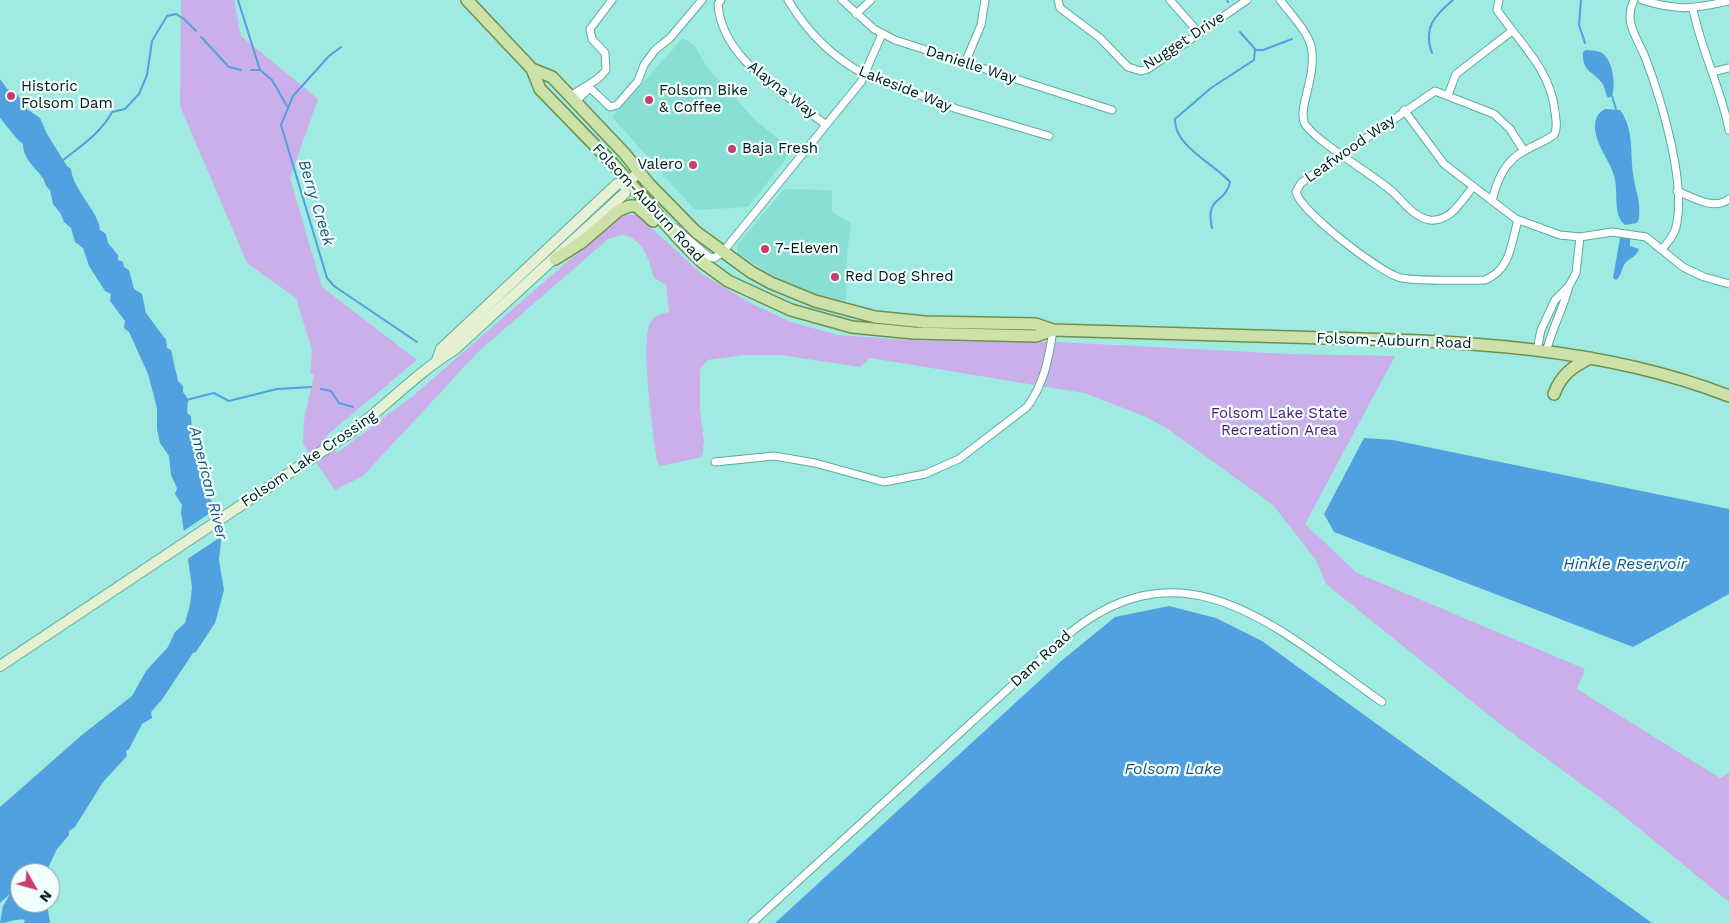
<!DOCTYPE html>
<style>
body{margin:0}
#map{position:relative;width:1729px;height:923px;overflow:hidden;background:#9febe1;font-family:"Work Sans",sans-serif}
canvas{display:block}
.north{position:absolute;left:10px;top:863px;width:50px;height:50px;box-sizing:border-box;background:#f0fffc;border:1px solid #90a3a0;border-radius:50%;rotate:128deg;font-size:14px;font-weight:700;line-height:20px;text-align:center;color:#001916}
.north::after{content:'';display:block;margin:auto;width:18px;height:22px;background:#ca3d6a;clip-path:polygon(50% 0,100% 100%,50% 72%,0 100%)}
</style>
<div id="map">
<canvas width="1729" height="923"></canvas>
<div class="north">N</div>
</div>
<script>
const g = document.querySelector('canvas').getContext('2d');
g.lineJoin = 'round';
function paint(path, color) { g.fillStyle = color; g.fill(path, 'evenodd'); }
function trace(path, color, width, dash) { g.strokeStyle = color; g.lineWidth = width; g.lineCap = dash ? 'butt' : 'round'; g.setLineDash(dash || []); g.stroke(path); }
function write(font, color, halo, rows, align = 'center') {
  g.font = font + ' "Work Sans",sans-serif'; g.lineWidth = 4.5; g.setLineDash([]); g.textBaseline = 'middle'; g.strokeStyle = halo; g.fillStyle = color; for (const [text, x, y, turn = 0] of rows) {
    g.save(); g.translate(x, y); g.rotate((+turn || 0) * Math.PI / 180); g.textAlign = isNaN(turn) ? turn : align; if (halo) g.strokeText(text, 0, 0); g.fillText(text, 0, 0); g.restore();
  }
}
paint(new Path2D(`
 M683 38 695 46 706 66 757 122 793 150 748 207 695 210 612 117Z
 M784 189 832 190V212L851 223 847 255 846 301 817 296 784 283 737 253V245Z`), '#88dfd4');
paint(new Path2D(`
 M181 0H234L241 36 318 99 290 178 322 287 417 360 326 436 337 453 413 396 621 215H637L703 275 752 304 791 322 838 335 923 341 1056 342 1290 354 1395 356 1305 524 1357 573 1585 669 1577 689 1720 778 1729 773V902L1614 808 1501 725 1326 584 1316 560 1273 505 1165 427 1144 416 1084 393 870 358 860 367 781 355H745L707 360 700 370V410L704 441 702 457 660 466 657 461C654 437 638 335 652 320 656 315 663 313 669 312L666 285 654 278C650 263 644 238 623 235 619 235 612 238 608 239L478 352 363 476 335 490 303 444 304 420 314 375 310 373 312 350 296 298 247 263 180 106Z`), '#caafea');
paint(new Path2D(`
 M1586 50C1591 51 1598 50 1602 53 1613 60 1616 85 1612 96L1608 98C1605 93 1605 87 1602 83 1592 70 1582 72 1583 52Z
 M0 79 8 90 17 94 27 109 40 118 47 134 67 166 71 169C73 190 99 212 100 230L106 234 108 243 118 255V260L123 262 124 267 129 270 134 289 142 294 146 313 166 340 167 348 171 350 178 381 183 386V392L188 399 187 413 191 416 192 435 197 439C197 449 203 456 205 465 207 474 205 489 212 495L210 499 214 504 216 525 221 541 219 560 224 590 215 623 196 652 193 653 161 701 151 712 152 718 142 724 129 749 126 751 127 756 103 782 75 827 69 831V835L57 849 48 868 50 871 48 873H20V903H47L50 923H24L25 920C16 918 9 923 0 923L3 906 10 894 0 903V807L83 734 132 696 146 671 168 647 175 632 185 623 190 605 192 587 181 512 182 505 175 494 177 488 171 475 169 456 160 443 157 429V408L148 374 129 332 124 328 125 321 110 301 111 294 105 291 89 266 83 248 75 242 71 228 64 222 61 214 53 204 50 190C44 185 46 182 42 177 35 167 23 159 23 144 14 137 8 127 0 118Z
 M1605 109 1620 110C1634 129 1630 151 1633 173 1635 191 1641 199 1639 219L1637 223 1625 225C1613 215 1618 195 1615 180 1612 162 1596 147 1595 128 1595 118 1597 114 1605 109Z
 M1620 238H1630V246L1639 249C1636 258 1628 258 1624 265 1621 270 1622 275 1616 280L1613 278Z
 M1364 438 1393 440 1729 509V594L1633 647 1334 532 1324 514Z
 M1169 606 1216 618 1262 641 1652 923H775L1060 662 1115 617Z`), '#51a0df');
paint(new Path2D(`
 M216 509 222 536 186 560 182 532Z`), '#9febe1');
trace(new Path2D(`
 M238 0 260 70
 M1227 0 1228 2
 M1581 0 1579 25 1585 43
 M201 37 229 67 241 70
 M341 47 329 56 293 96 281 125 327 278 334 286 417 342
 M1256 50H1263L1292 39
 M1432 53C1423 28 1434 16 1453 0
 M251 70H260L272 80 287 106
 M1612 96 1616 109
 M63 160C81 146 101 133 112 112L125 109 139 94 147 75 152 41 167 16 176 14 184 19 196 31
 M1212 228C1205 195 1225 205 1230 182 1213 163 1174 146 1175 119L1211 88 1254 60 1255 49 1240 32
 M321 389 331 391 339 403 353 407
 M186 400 214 393 229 401 277 389 311 387`), '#51a0df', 2);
const minor = new Path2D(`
 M721 0 718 4C722 61 786 93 826 125
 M788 0C806 30 832 57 864 74L957 109 1049 136
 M842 0 874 29 895 40 1112 110
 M1058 0 1060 8 1100 38 1128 67 1141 71 1148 69 1247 0
 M1170 0 1199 33
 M1280 0C1310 38 1320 43 1307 92 1305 102 1301 112 1304 122 1311 139 1376 176 1394 193 1404 203 1415 218 1430 220 1451 222 1461 201 1473 187
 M1634 0C1623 22 1637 37 1645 57 1661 98 1685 179 1677 222 1676 233 1669 241 1662 249
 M1642 0C1677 11 1694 9 1729 1
 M1693 9C1701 50 1721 88 1729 130
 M856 14 871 0
 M965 63 981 25 985 0
 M1712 72 1729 68
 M588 86 610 107 617 105 638 81 644 65 655 50 670 38 702 0
 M1448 95 1456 74 1512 31
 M570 97C582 86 596 84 606 70L605 53 592 39 590 29 612 0
 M575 102 586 92 588 86
 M1404 110 1444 164 1516 219 1560 235 1580 237 1612 232 1646 237 1683 267 1704 277 1729 284
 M1677 191C1692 197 1714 211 1729 199
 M1492 201C1497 180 1505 160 1526 150 1535 145 1545 141 1554 135 1558 128 1556 120 1555 112 1551 70 1520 43 1497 10L1499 0
 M1518 220C1511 243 1511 270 1485 280 1468 280 1411 282 1398 277 1377 270 1301 212 1296 192L1301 183 1435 91 1494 114 1510 129 1524 151
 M675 228 709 257 714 258 722 253 861 82 882 34
 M1537 350 1541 330 1555 300 1569 286 1576 273 1580 237
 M1546 352C1552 329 1563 309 1569 286
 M715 462 774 456 815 463 884 482 925 474 959 459 1027 407C1044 384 1049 358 1053 330
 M752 923 1065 637C1185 535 1281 632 1382 702`);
const secondary = new Path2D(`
 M437 360 441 349 617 184 628 182 638 173
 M0 666 354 430C388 404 418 372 454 350L625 193 628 182`);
const primary = new Path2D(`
 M467 0 532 69 540 89 614 165 679 239 702 262 728 281 791 310 852 327 914 333 1036 336 1053 330
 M532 69 552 77 625 154 648 183 696 232 751 272 771 283 815 301 875 317 925 322 1036 324 1053 330C1143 333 1234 335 1324 338 1460 341 1601 346 1729 396
 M555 259 582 242 619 210 630 206H636L653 221
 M1554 394C1561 375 1572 367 1590 358`);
trace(minor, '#60aba1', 9);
trace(secondary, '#60aba1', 12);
trace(primary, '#708f4f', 14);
trace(minor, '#fff', 7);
trace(secondary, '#e6f1d4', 10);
trace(primary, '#cde2a8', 11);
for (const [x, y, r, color] of [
 [11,96,5,"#ca3d6a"],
 [649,100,5,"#ca3d6a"],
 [732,149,5,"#ca3d6a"],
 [693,165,5,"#ca3d6a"],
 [765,249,5,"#ca3d6a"],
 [835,277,5,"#ca3d6a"]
]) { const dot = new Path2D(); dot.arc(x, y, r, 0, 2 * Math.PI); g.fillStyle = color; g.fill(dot); trace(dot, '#f0fffc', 2); }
write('15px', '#001916', '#f0fffc', [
 ["Nugget Drive",1184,41,-33],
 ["Danielle Way",971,65,18],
 ["Lakeside Way",905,89,22],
 ["Alayna Way",782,90,38],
 ["Leafwood Way",1350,149,-35],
 ["Folsom-Auburn Road",648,203,47],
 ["Folsom-Auburn Road",1394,341,2],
 ["Folsom Lake Crossing",309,459,-34],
 ["Dam Road",1041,659,-42]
]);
write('15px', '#001916', '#f0fffc', [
 ["Historic",21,87],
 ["Folsom Dam",21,104],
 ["Folsom Bike",659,91],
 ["& Coffee",659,108],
 ["Baja Fresh",742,149],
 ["Valero",683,165,"right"],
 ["7-Eleven",775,249],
 ["Red Dog Shred",845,277]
], 'left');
write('15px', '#4e1878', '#f0fffc', [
 ["Folsom Lake State",1279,414],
 ["Recreation Area",1279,431]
]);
write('italic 16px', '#1c547f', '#f0fffc', [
 ["Berry Creek",316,203,73],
 ["American River",208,483,76],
 ["Hinkle Reservoir",1625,564],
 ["Folsom Lake",1173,769]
]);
</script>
